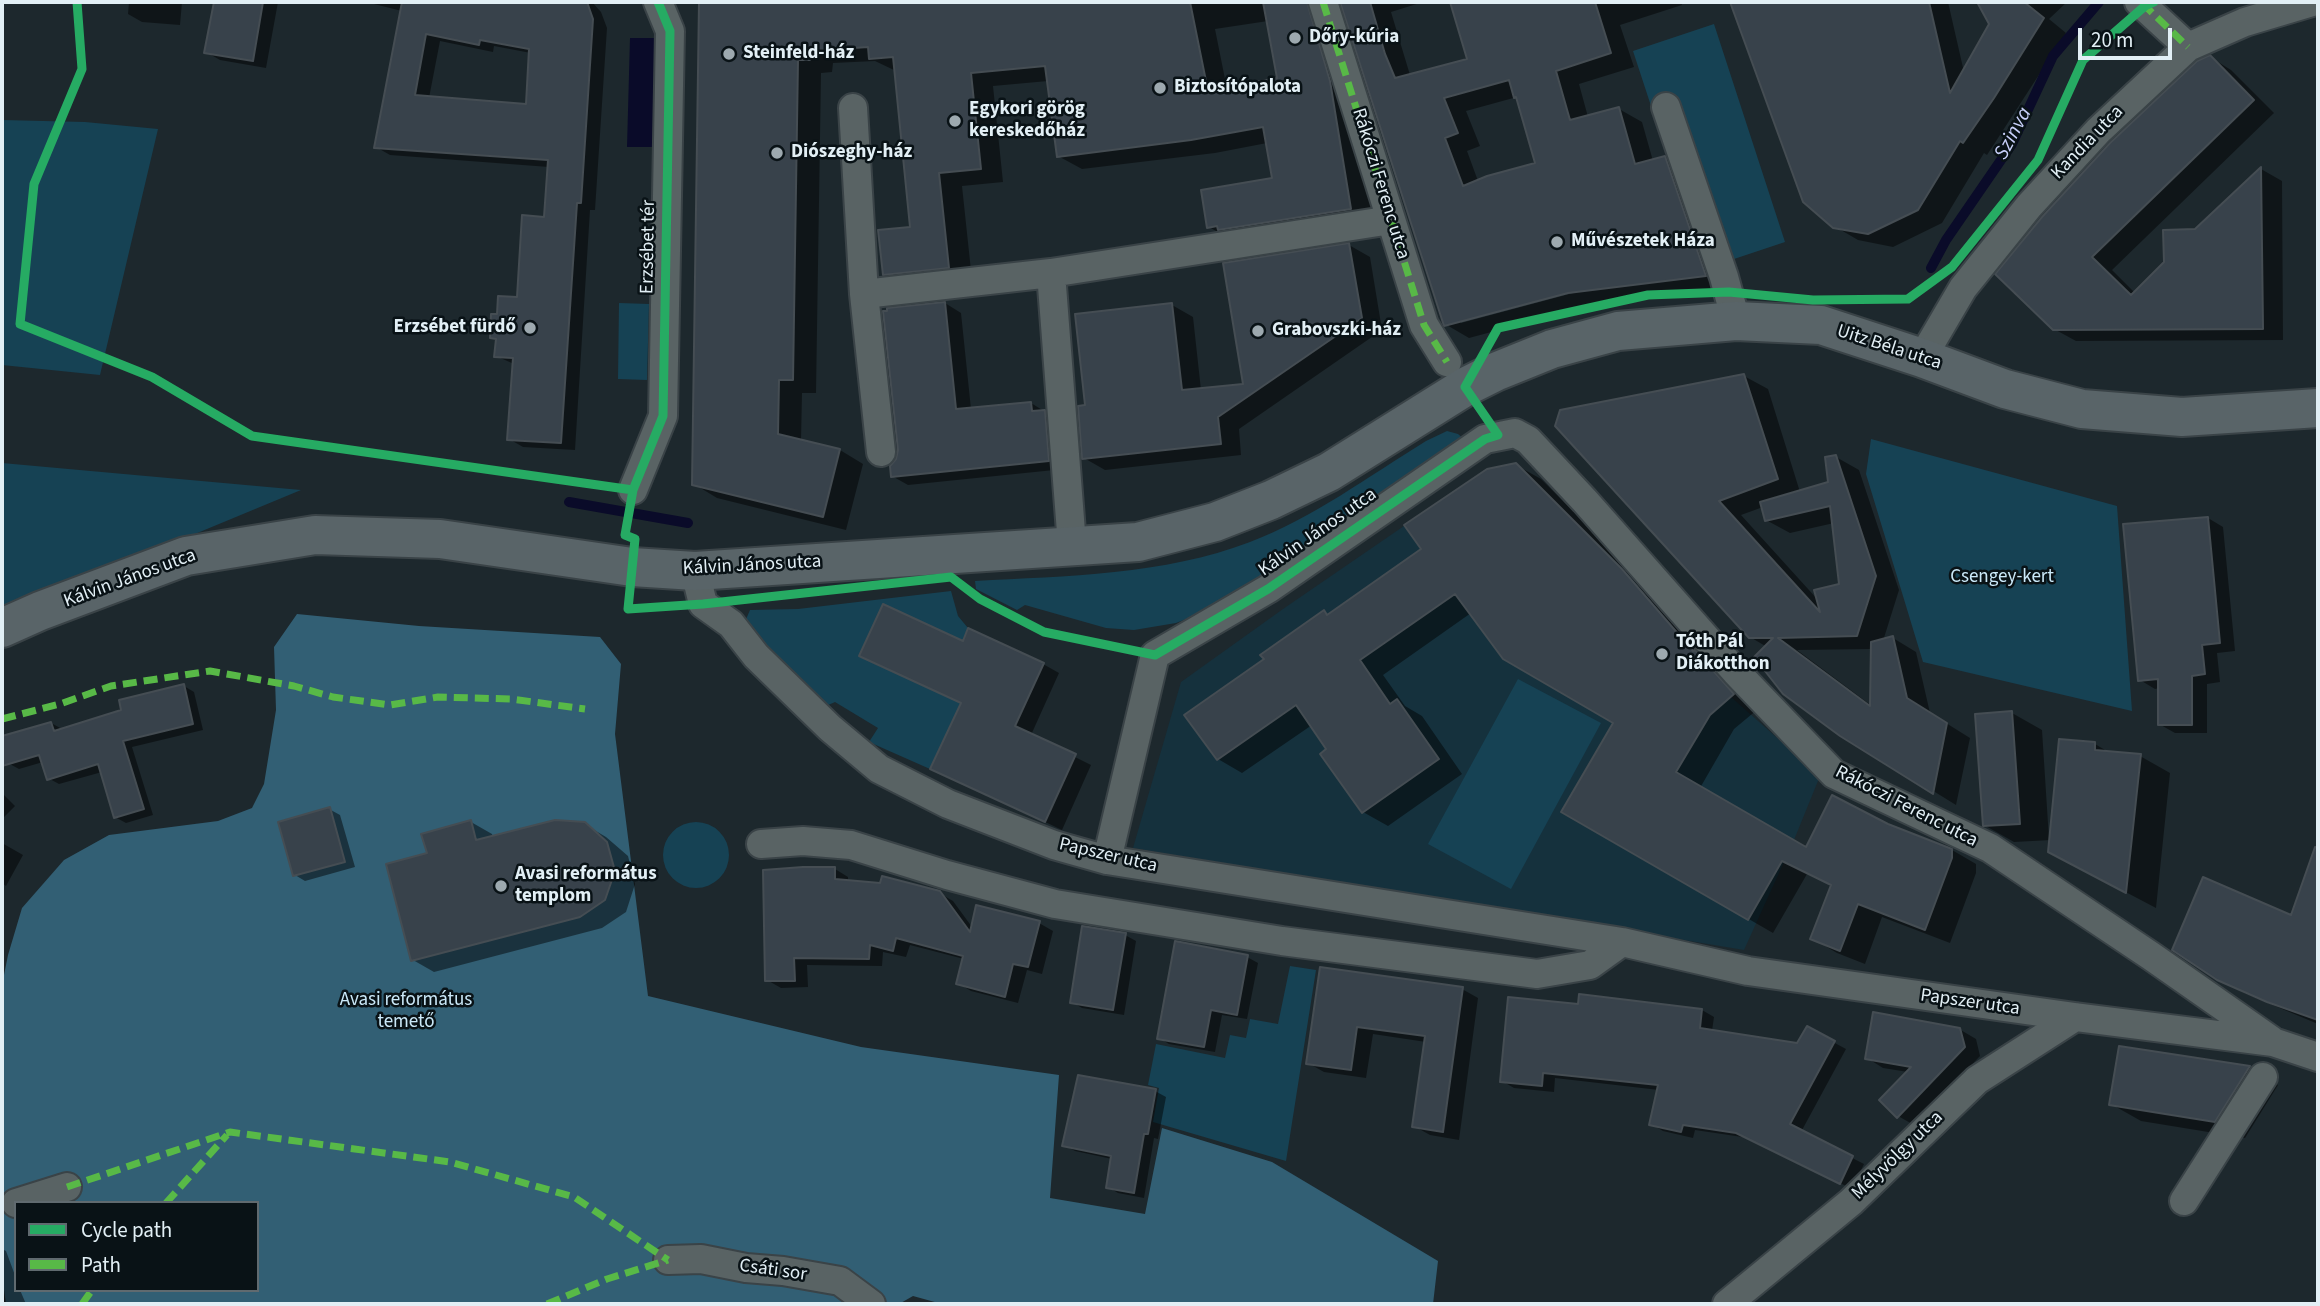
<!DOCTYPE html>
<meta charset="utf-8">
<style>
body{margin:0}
#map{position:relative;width:2320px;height:1306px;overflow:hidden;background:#1d282d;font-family:"Source Sans 3",sans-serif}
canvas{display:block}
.frame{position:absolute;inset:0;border:4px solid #e2eff5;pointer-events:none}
.legend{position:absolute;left:14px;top:1201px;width:245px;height:91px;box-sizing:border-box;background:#091216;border:2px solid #606a6f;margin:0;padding:9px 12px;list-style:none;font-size:21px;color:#e2eff5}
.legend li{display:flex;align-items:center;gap:14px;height:35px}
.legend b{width:35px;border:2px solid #606a6f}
.scale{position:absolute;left:2078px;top:28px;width:94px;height:32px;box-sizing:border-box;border:4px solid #e2eff5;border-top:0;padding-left:9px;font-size:21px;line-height:24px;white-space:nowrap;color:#e2eff5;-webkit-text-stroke:5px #091216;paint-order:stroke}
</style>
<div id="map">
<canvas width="2320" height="1306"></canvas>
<div class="frame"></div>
<ul class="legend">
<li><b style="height:9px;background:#26ab63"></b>Cycle path</li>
<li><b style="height:9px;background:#58b947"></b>Path</li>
</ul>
<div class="scale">20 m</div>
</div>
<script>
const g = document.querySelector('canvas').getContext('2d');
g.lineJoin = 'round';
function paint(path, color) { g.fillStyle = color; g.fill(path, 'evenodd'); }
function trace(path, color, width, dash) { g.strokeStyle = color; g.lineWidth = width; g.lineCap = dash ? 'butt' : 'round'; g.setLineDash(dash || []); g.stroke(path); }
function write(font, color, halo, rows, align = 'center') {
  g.font = font + ' "Source Sans 3",sans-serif'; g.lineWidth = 5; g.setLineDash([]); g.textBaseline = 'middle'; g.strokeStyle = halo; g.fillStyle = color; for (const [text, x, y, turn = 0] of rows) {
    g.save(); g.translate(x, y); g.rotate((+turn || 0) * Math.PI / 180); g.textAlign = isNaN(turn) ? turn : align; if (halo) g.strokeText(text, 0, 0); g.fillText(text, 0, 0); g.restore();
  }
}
paint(new Path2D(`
 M1516 463 1630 576 1731 697 1820 776 1794 840 1744 950 1133 848 1181 682 1283 609 1487 469Z`), '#15313d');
paint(new Path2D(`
 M1714 24 1785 242 1728 261 1675 101 1652 109 1633 51Z
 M2 120 85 122 158 129 100 375 2 365Z
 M619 303 649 304 647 380 618 379Z
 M1447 431 1458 434 1466 441 1230 602 1176 623 1134 630 1106 628 1025 605 1017 610 976 589 975 581C1066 576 1164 575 1250 542 1313 518 1369 476 1426 441Z
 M1871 439 2117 506 2132 711 1923 662 1866 474Z
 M2 463 301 490 2 614Z
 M951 591 958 616 968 628 963 641 961 703 930 769 869 742 878 728 835 702 826 706 759 643 744 624 750 610 798 609Z
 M1518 679 1601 723 1511 889 1428 844Z
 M663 855a33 33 0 1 1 66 0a33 33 0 1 1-66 0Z
 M1290 966 1316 970 1286 1161 1153 1122 1159 1088 1148 1085 1156 1044 1225 1058 1230 1035 1246 1038 1250 1019 1278 1024Z`), '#164254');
paint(new Path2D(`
 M297 614 419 626 600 637 621 664 615 734 648 996 861 1047 1059 1075 1050 1198 1145 1214 1162 1128 1272 1162 1438 1261 1433 1304H942L913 1296 899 1304H6L2 1276V985L8 955 22 908 64 860 109 835 218 821 252 808 264 784 276 710 274 647ZM16 1203H257V1290H16Z`), '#325f74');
paint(new Path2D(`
 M630 38H657L655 147H627Z`), '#0a0b29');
paint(new Path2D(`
 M129 2H182L180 25 142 22 128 14Z
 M215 2H278L266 68 220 60 206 52Z
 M366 2H592L601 12 607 28 595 210H590L575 450 523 447 509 439 514 364 496 356 497 341 491 337 499 316 519 299 546 219 549 167 390 155 376 147 402 11ZM440 41 493 52 494 46 531 53 527 105 429 98Z
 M701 2H1337L1374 222 1232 240 1209 227 1274 179 1267 143 1215 153 1082 169 1058 156 1048 81 993 86 1003 182 962 186 972 280 908 288 885 274 912 229 896 71 875 61 833 63 832 72 821 73 816 393H802L801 441 840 450 863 464 846 530 717 498 694 484ZM1268 21 1279 80 1227 89 1215 29Z
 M1342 2H1423L1391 12 1410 75 1469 60 1452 2H1681L1682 5 1620 25 1634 67 1579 84 1588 117 1619 109 1642 122 1653 161 1665 158 1688 171 1728 289 1592 305 1469 338 1445 324ZM1517 97 1537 165 1478 181 1467 151 1480 146 1466 111ZM1576 289 1577 292 1461 323V319Z
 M1732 2H1948L1964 72 1991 24 1979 2H2067L2049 19 2066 33 1987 155 1984 153 1942 223 1893 247 1858 240 1834 226 1804 201Z
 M2210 57 2231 70 2274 113 2112 270 2135 293 2195 230 2261 169 2282 181 2283 340 2076 341 2054 329 1998 274Z
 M1349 245 1370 257 1382 330 1239 429 1241 455 1105 470 1084 458 1087 407 1172 305 1193 317 1201 390 1245 385Z
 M945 303 961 313 971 409 1031 403 1060 421 1064 469 908 485 892 476Z
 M1744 376 1768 389 1800 492 1830 483 1836 457 1859 470 1899 590 1883 641 1893 638 1916 652 1930 713 1970 738 1956 805 1841 734 1767 647 1750 637 1557 425ZM1763 507 1766 520 1790 533 1834 523 1841 585 1818 600 1741 515ZM1872 649V706L1797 650Z
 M1516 465 1541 479 1647 585 1758 709 1734 729 1700 788 1807 850 1888 825 1952 850 1976 864V873L1950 943 1882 917 1865 964 1837 953 1812 938 1832 886 1807 874 1773 933 1563 812 1615 722 1471 613 1383 675 1405 706 1422 716 1462 774 1388 826 1363 812 1329 749 1312 725 1242 773 1218 759 1266 660 1324 612 1330 615 1424 549Z
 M2208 518 2223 527 2235 651 2217 653 2220 682 2207 684V733H2175L2159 724V688L2155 689 2140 680Z
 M963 643 1043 664 1059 673 1031 735 1091 765 1062 830 932 768 962 703 861 655Z
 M184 686 194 692 203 730 132 747 153 815 126 823 115 817 102 772 59 784 48 778 43 762 19 769 8 763 2 738 51 723 62 729 123 712Z
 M2012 713 2042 730 2049 839H2051L2095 744 2110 753 2140 756 2170 773 2156 908 2080 868 2051 840 2014 842 1984 825Z
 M2 793 15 806 2 819Z
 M329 809 340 815 355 867 305 881 295 875Z
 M471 822 492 834 493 838 584 824 606 837 628 856 635 884 626 912 602 928 434 972 413 960 429 854Z
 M2 843 23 855 6 886 2 883Z
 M835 869 848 877V882L939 893 953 901 972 927 1039 923 1053 931 1042 974 1027 970 1018 1003 971 991 958 983 964 959 910 945 906 957 883 952 882 966 807 965 808 987 781 988 767 980Z
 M2309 869 2318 873V1024L2244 993 2218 979 2292 917Z
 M1125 935 1136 941 1124 1015 1082 1008 1072 1002Z
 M1247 957 1258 963 1247 1019 1222 1015 1215 1052 1169 1044 1159 1038Z
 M1321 969 1462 989 1478 998 1459 1140 1430 1135 1414 1126 1426 1042 1373 1034 1366 1078 1324 1072 1308 1063Z
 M1580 1006 1702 1010 1714 1017 1712 1031 1798 1045 1807 1028 1846 1049 1801 1132 1864 1164 1852 1189 1749 1138 1695 1130 1693 1138 1663 1131 1651 1124 1659 1090 1555 1078 1554 1092 1514 1088 1502 1081Z
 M1959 1029 1976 1039 1980 1056 1914 1125 1898 1116 1908 1072 1883 1068 1867 1058Z
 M2120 1048 2249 1068 2278 1085 2245 1138 2141 1121 2111 1104Z
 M1155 1091 1166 1097 1158 1139 1154 1138 1144 1198 1118 1193 1108 1187 1112 1159 1075 1151 1064 1145Z
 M2 1249 6 1251 16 1278V1290H20L26 1304H2Z`), '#0007');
trace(new Path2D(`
 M1931 268 1946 240 2012 144 2053 56 2099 2
 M569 502 688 523`), '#0a0b29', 10);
const building = new Path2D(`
 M214 2H263L253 61 204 53Z
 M402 2H587L593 19 581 203H577L561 443 507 440 513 358 494 357 496 339 490 338 491 314H497L498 296 517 297 522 215 544 217 548 160 374 148ZM426 34 479 45 480 40 529 49 526 104 415 95Z
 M699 2H1190L1208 91 1277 78 1263 2H1307L1330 81 1351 209 1218 230 1217 226 1207 228 1201 190 1272 178 1263 127 1191 140 1057 157 1045 66 971 73 981 169 939 173 949 268 883 275 878 230 910 227 893 57 869 59 868 47 810 51V60H798L793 380H779L778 434 840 449 823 517 692 485Z
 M1340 2H1370L1385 54 1395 78 1467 59 1450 2H1595L1611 53 1556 71 1570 120 1619 107 1635 164 1665 156 1706 276 1568 293 1444 326ZM1509 80 1514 98 1516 97 1535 163 1487 176 1463 186 1445 138 1458 133 1444 98Z
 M1730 2H1929L1950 93 1989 24 1977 2H2024L2044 18 1994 98 1963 143 1960 141 1918 210 1868 234 1833 228 1803 202Z
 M2210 55 2254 100 2092 257 2131 295 2164 262 2163 230 2195 229 2261 167 2263 329 2053 330 1995 274 2042 217 2110 143 2197 61Z
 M1349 243 1362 318 1218 417 1221 444 1082 459 1078 406 1085 405 1075 314 1172 303 1182 390 1243 384 1223 263Z
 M945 302 956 409 1031 402 1032 411 1045 410 1049 461 891 477 890 466 896 459 898 450 883 311H887V308Z
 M1744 374 1778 479 1719 501 1820 612 1814 590 1839 584 1830 506 1765 521 1760 502 1828 482 1825 457 1836 455 1876 576 1857 636 1778 638 1870 706 1871 642 1893 636 1907 698 1947 723 1933 794 1840 736 1783 694 1754 657 1773 638H1749L1555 426 1560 410Z
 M1516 463 1622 569 1693 651 1695 650 1734 694 1710 715 1676 772 1806 847 1832 795 1888 824 1952 849V858L1925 930 1858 904 1840 951 1810 939 1831 885 1782 861 1748 920 1561 812 1613 723 1503 659 1455 594 1360 660 1390 704 1397 699 1439 759 1362 813 1320 754 1326 749 1296 705 1217 760 1184 715 1264 659 1260 655 1324 610 1327 615 1421 549 1404 525 1487 469Z
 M2208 517 2220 643 2202 645 2205 674 2192 676V725H2158V679L2138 681 2123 524Z
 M883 604 963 641 968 628 1044 663 1015 726 1076 754 1045 822 930 769 961 703 859 656Z
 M184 684 193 724 123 741 144 809 114 818 98 764 47 780 39 755 2 766V736L51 722 54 731 121 710 119 700Z
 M2012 711 2020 824 1983 826 1975 714Z
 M2059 739 2095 742V750L2141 754 2126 893 2048 852Z
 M330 807 345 862 293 876 278 822Z
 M471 820 476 840 555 820 585 822 607 842 615 871 605 900 580 917 411 961 386 864 427 853 421 834Z
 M2315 847 2318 848V1020L2267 1002 2217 980 2172 950 2203 877 2291 915Z
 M803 867H835V879L880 883 882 876 940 891 970 932 976 905 1040 921 1028 967 1013 964 1005 997 956 984 963 956 896 938 893 951 870 945 869 959 794 958 795 981H765L763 870Z
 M1082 926 1126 933 1113 1010 1070 1003Z
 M1175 941 1248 955 1237 1015 1211 1010 1204 1047 1157 1039Z
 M1320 967 1463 987 1443 1132 1412 1127 1425 1036 1357 1027 1351 1070 1306 1064Z
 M1579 994 1702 1009 1700 1028 1797 1043 1807 1026 1835 1041 1790 1124 1853 1156 1840 1184 1736 1133 1683 1125 1681 1132 1649 1125 1658 1085 1543 1073 1542 1086 1500 1082 1508 997 1578 1004Z
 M1873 1012 1960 1028 1965 1047 1897 1118 1879 1100 1911 1067 1865 1059Z
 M2119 1046 2250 1066 2215 1122 2109 1105Z
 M1078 1075 1156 1089 1148 1134H1144L1134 1193 1106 1188 1111 1156 1062 1146Z`);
paint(building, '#38424b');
trace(building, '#454d53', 2);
const street = new Path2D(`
 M1323 2 1424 325 1447 362
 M2139 2 2188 47
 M1666 107 1724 277 1736 321
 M853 108 864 294
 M1051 273 1391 220
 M1922 358 1963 288 2029 206 2098 131 2188 47 2245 22 2312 2
 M881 452 864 294 1051 273 1072 545
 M633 490 663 416 670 31 658 2
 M695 571 703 604 731 624 756 656 830 728 879 769 948 804 1054 845 1107 860 1622 942 1748 971 2075 1017 2273 1042 2318 1057
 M761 844 803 841 851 845 947 875 1055 904 1282 941 1537 974 1590 965 1622 942
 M1107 860 1155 655 1268 589 1485 439 1515 433 1528 440 1585 501 1736 672 1834 774 1990 848 2151 956 2271 1040
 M2184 1201 2263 1077
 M16 1203 67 1187
 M668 1260 701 1259 746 1268 783 1271 840 1281 871 1304
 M1727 1304 1851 1202 1977 1080 2075 1017`);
const secondary = new Path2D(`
 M2 628 40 611 186 556 315 535 440 539 632 567 695 571 1138 542 1215 522 1271 500 1329 472 1465 387 1495 372 1552 349 1618 331 1736 321 1821 325 1922 358 2005 389 2082 409 2182 417 2318 408`);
trace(street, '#3a4347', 32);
trace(secondary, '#3a4347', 42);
trace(street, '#596364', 28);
trace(secondary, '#596468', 38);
trace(new Path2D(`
 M1323 2 1424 325 1447 362
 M2142 3 2188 47
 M2 719 60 704 111 686 210 671 294 686 333 697 390 705 438 697 511 699 585 709
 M67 1187 230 1132 450 1162 574 1197 668 1260
 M166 1203 227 1135
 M82 1304 92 1290
 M547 1304 607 1279 668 1260`), '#58b947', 7, [14, 7]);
trace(new Path2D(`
 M77 2 82 69 34 184 20 324 152 377 252 436 633 490
 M658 2 670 31 663 416 633 490 625 535 635 539 628 609 703 604 951 577 980 599 1044 632 1155 655 1268 589 1485 439 1498 435 1465 387 1498 328 1648 295 1729 292 1813 300 1908 299 1952 267 2038 160 2083 60 2145 6 2154 2`), '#26ab63', 9);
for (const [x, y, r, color] of [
 [1295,38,7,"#9da9af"],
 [729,54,7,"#9da9af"],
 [1160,88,7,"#9da9af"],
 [955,121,7,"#9da9af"],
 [777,153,7,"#9da9af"],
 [1557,242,7,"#9da9af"],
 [530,328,7,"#9da9af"],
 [1258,331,7,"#9da9af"],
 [1662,654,7,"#9da9af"],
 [501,886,7,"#9da9af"]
]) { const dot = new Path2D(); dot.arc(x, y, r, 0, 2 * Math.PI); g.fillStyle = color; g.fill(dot); trace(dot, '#091216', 2.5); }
write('bold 19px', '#e2eff5', '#091216', [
 ["Dőry-kúria",1309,38],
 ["Steinfeld-ház",743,54],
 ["Biztosítópalota",1174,88],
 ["Egykori görög",969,110],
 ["kereskedőház",969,132],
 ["Diószeghy-ház",791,153],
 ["Művészetek Háza",1571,242],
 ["Erzsébet fürdő",516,328,"right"],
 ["Grabovszki-ház",1272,331],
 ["Tóth Pál",1676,643],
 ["Diákotthon",1676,665],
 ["Avasi református",515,875],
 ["templom",515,897]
], 'left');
write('19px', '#e2eff5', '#091216', [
 ["Kandia utca",2088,143,-46],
 ["Rákóczi Ferenc utca",1380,184,73],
 ["Erzsébet tér",649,247,-89],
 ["Uitz Béla utca",1889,348,18],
 ["Kálvin János utca",1318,533,-35],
 ["Kálvin János utca",752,566,-3],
 ["Kálvin János utca",130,579,-20],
 ["Rákóczi Ferenc utca",1906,807,27],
 ["Papszer utca",1108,856,13],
 ["Papszer utca",1970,1003,8],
 ["Mélyvölgy utca",1898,1156,-44],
 ["Csáti sor",773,1271,8]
]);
write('19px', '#cbe9f9', '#091216', [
 ["Csengey-kert",2002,578],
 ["Avasi református",406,1001],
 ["temető",406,1023]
]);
write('italic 21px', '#c8d0f9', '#091216', [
 ["Szinva",2014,134,-62]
]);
</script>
